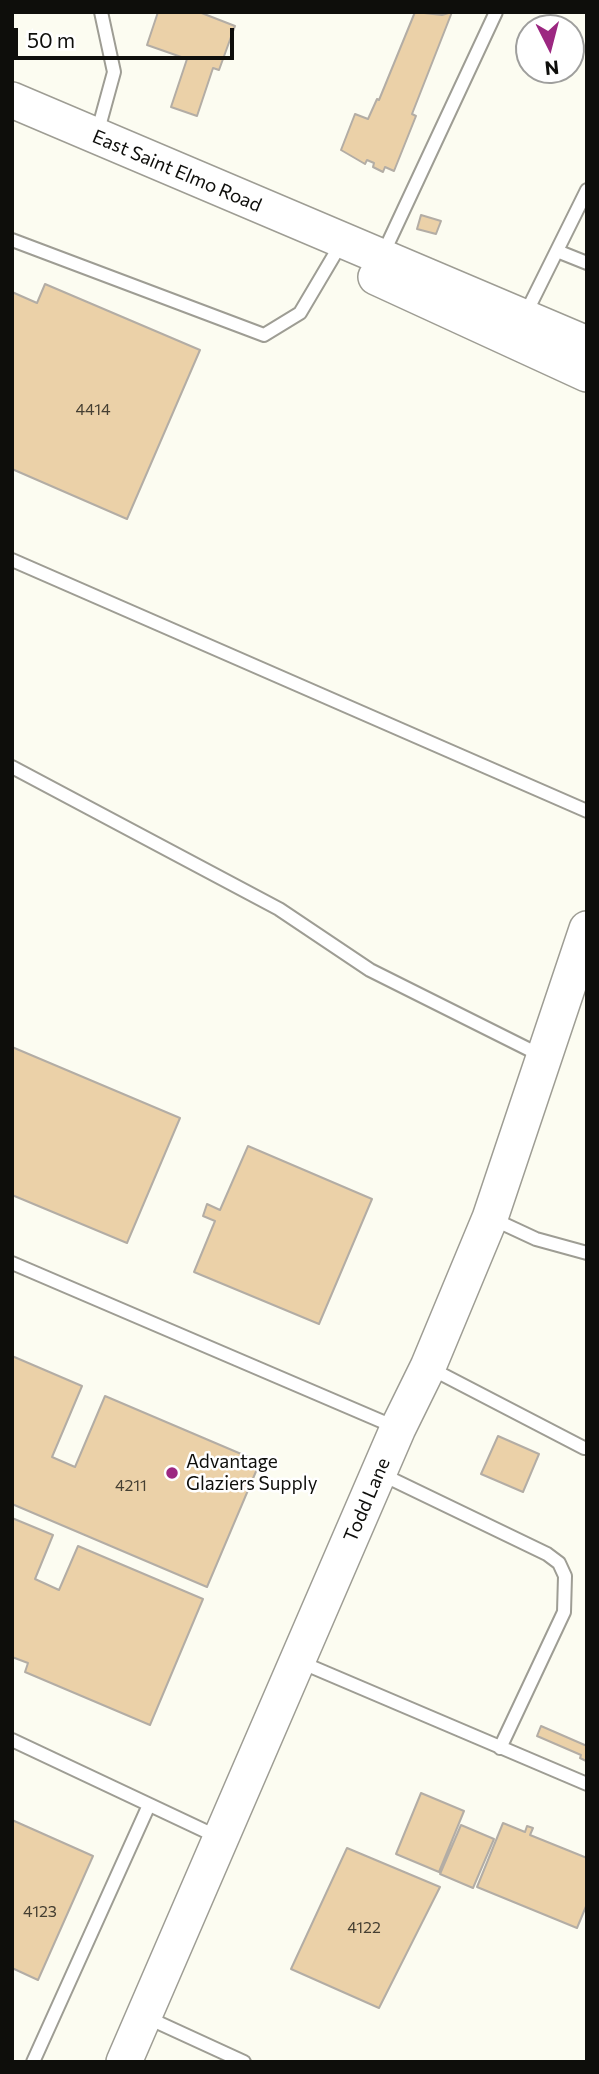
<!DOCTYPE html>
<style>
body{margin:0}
#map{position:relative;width:599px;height:2074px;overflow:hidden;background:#fcfcf1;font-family:Commissioner,sans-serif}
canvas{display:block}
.frame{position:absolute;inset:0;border:14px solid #0e0e0b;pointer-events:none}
.north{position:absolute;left:515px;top:14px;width:70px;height:70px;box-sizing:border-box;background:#fff;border:2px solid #9f9f9d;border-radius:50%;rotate:174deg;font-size:19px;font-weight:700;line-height:28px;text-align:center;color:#0e0e0b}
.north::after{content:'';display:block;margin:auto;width:24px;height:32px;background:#9c2781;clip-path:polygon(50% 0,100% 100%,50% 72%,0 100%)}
.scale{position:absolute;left:14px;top:28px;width:220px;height:32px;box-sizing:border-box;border:4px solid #0e0e0b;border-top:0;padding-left:9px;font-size:21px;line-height:24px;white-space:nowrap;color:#0e0e0b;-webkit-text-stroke:5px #fff;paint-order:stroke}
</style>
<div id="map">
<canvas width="599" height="2074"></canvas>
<div class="frame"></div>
<div class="north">N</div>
<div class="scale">50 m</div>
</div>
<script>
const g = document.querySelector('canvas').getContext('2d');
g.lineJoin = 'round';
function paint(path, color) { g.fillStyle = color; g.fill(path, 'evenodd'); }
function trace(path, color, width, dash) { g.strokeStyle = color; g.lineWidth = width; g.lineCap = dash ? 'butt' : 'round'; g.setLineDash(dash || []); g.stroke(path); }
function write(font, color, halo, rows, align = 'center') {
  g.font = font + ' Commissioner,sans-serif'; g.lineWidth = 5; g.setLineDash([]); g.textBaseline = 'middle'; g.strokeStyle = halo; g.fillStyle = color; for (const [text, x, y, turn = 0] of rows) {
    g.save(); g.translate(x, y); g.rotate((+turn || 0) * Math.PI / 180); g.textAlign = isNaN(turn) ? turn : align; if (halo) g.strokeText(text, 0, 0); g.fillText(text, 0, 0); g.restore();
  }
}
const building = new Path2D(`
 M158 12H199L235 26 219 70 213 68 197 116 171 107 187 59 147 45Z
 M415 12 442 15 452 12 412 114 416 116 394 171 385 167 383 172 373 167 374 163 367 160 365 164 341 150 355 114 368 119 377 99 379 100Z
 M421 215 441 221 436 234 417 229Z
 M45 284 200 350 127 519 12 469V292L37 303Z
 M12 1047 180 1118 127 1243 12 1195Z
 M248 1146 372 1199 319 1324 194 1272 215 1221 203 1216 207 1204 220 1210Z
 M12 1356 82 1386 52 1457 75 1467 105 1396 260 1462 207 1587 12 1504Z
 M498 1436 539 1454 523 1492 481 1474Z
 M12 1518 53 1535 35 1579 59 1590 78 1546 203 1599 150 1725 25 1672 28 1663 12 1657Z
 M541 1726 587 1746 586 1761 580 1758 581 1755 537 1736Z
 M421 1793 464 1811 439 1872 396 1854Z
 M12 1820 93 1856 38 1980 12 1968Z
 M503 1823 525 1832 527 1826 533 1828 530 1835 587 1858V1904L577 1928 477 1887Z
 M461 1825 494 1839 473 1888 440 1874Z
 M347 1848 440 1887 379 2008 291 1969Z`);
paint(building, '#ebd1a8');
trace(building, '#b3ada5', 2);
const lane = new Path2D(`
 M97 134 114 72 101 12
 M12 240 264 335 300 313 342 242
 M557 251 587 263
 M383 254 496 12
 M525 315 587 190
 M12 560 587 811
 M12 767 279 909 370 970 542 1056
 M493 1219 536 1239 587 1253
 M12 1263 395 1427
 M428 1367 584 1448
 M379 1473 547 1554 559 1563 565 1576 564 1612 500 1748
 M298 1661 587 1784
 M12 1740 220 1838
 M146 2017 244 2062
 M33 2062 149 1805`);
const secondary = new Path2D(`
 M12 100 587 344
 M376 277 587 374
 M124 2062 398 1428 428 1367 490 1218 587 929`);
trace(lane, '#9e9d94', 16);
trace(secondary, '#9e9d94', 38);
trace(lane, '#fff', 12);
trace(secondary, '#fff', 35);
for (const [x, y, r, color] of [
 [172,1473,7,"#9c2781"]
]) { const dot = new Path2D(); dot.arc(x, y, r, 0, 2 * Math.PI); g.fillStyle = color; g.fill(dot); trace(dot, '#fff', 2.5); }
write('16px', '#453f32', null, [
 ["4414",93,410],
 ["4211",131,1486],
 ["4123",40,1912],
 ["4122",364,1928]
]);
write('19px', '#0e0e0b', '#fff', [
 ["East Saint Elmo Road",177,171,23],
 ["Todd Lane",367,1500,-67]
]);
write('19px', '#0e0e0b', '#fff', [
 ["Advantage",186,1462],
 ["Glaziers Supply",186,1484]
], 'left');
</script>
